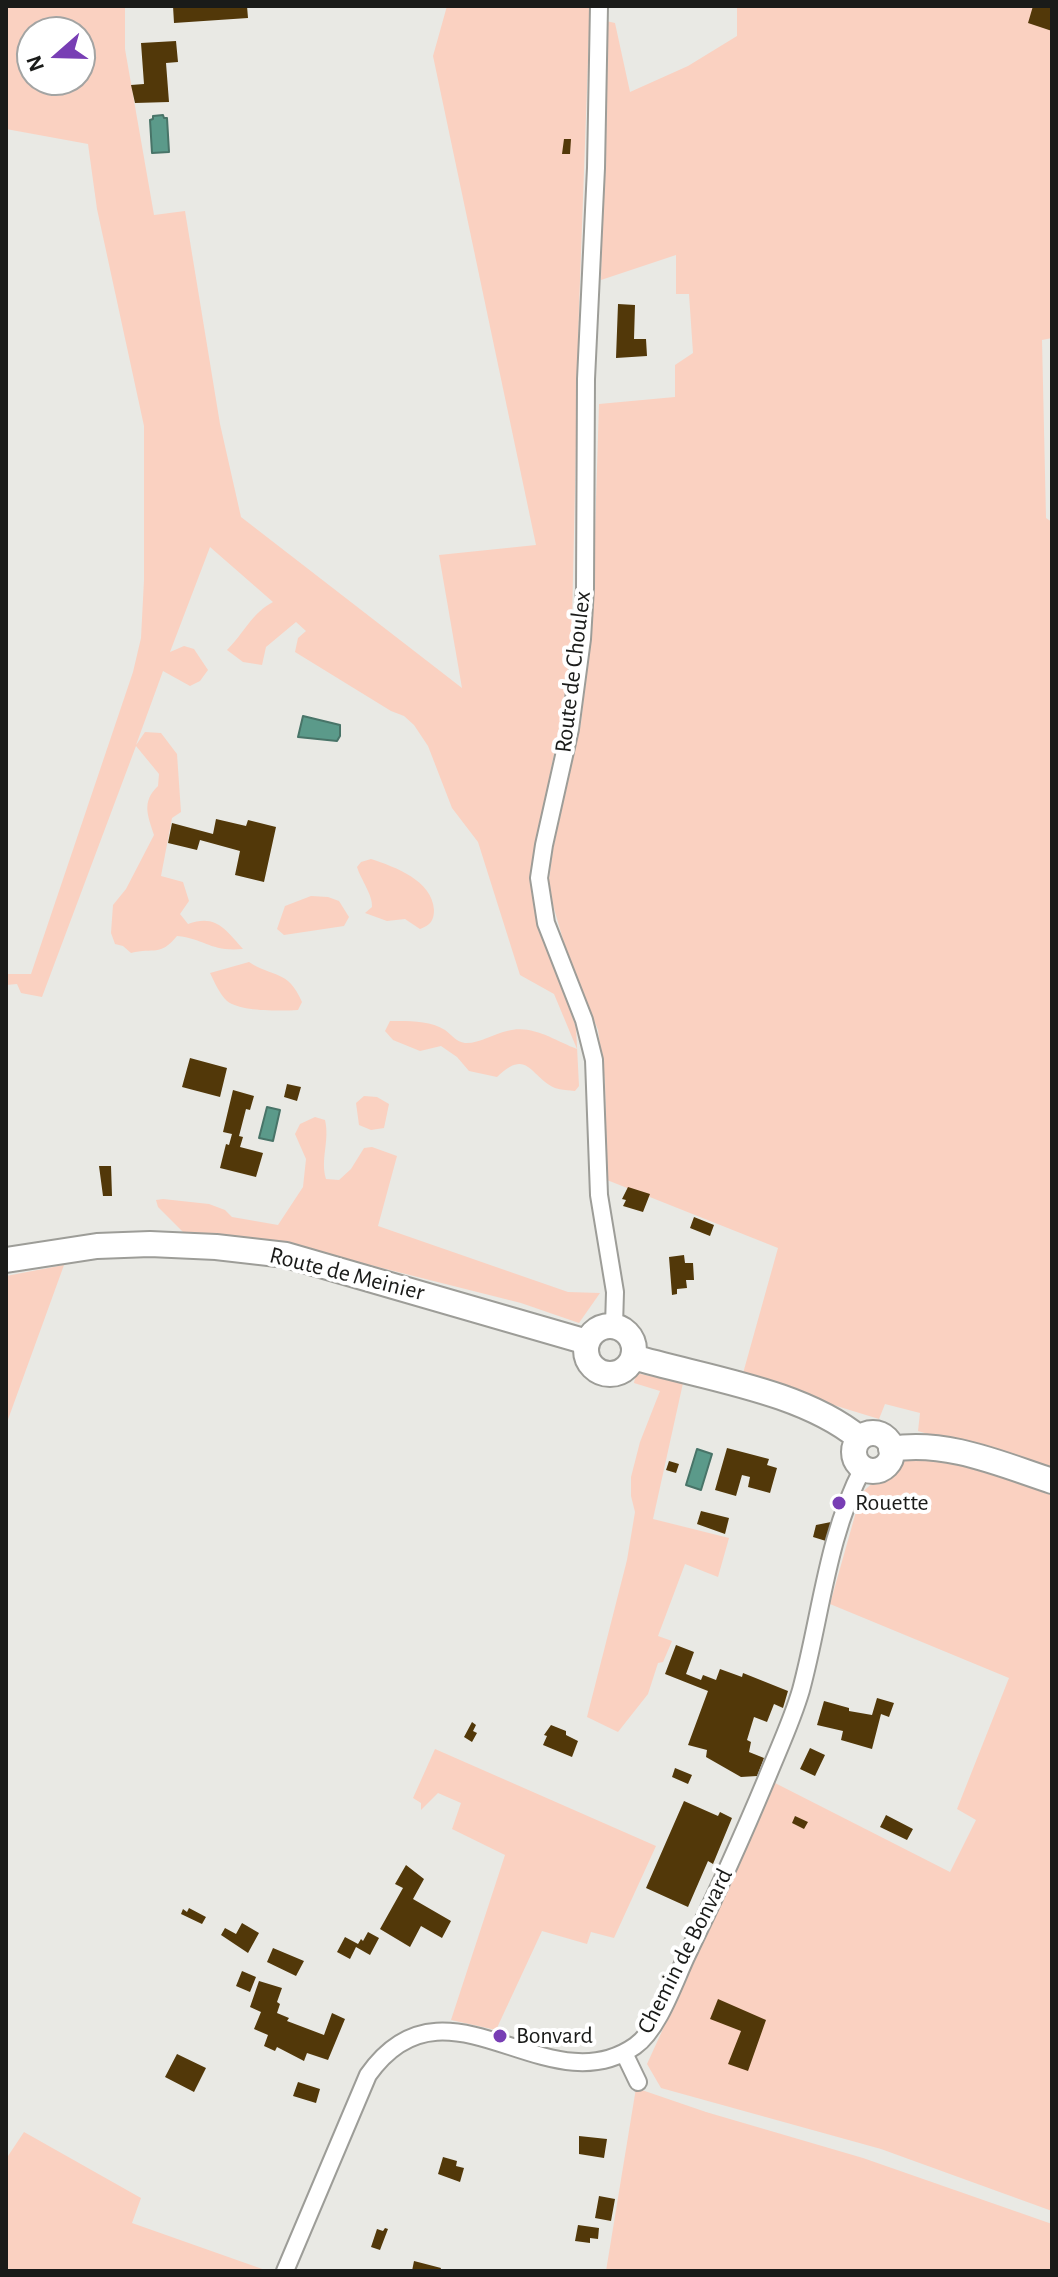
<!DOCTYPE html>
<style>
body{margin:0}
#map{position:relative;width:1058px;height:2277px;overflow:hidden;background:#e9e9e4;font-family:"Alegreya Sans",sans-serif}
canvas{display:block}
.frame{position:absolute;inset:0;border:8px solid #1a1b19;pointer-events:none}
.north{position:absolute;left:16px;top:16px;width:80px;height:80px;box-sizing:border-box;background:#fff;border:2px solid #a3a4a3;border-radius:50%;rotate:250deg;font-size:22px;font-weight:700;line-height:32px;text-align:center;color:#1a1b19}
.north::after{content:'';display:block;margin:auto;width:28px;height:36px;background:#783eb4;clip-path:polygon(50% 0,100% 100%,50% 72%,0 100%)}
</style>
<div id="map">
<canvas width="1058" height="2277"></canvas>
<div class="frame"></div>
<div class="north">N</div>
</div>
<script>
const g = document.querySelector('canvas').getContext('2d');
g.lineJoin = 'round';
function paint(path, color) { g.fillStyle = color; g.fill(path, 'evenodd'); }
function trace(path, color, width, dash) { g.strokeStyle = color; g.lineWidth = width; g.lineCap = dash ? 'butt' : 'round'; g.setLineDash(dash || []); g.stroke(path); }
function write(font, color, halo, rows, align = 'center') {
  g.font = font + ' "Alegreya Sans",sans-serif'; g.lineWidth = 8; g.setLineDash([]); g.textBaseline = 'middle'; g.strokeStyle = halo; g.fillStyle = color; for (const [text, x, y, turn = 0] of rows) {
    g.save(); g.translate(x, y); g.rotate((+turn || 0) * Math.PI / 180); g.textAlign = isNaN(turn) ? turn : align; if (halo) g.strokeText(text, 0, 0); g.fillText(text, 0, 0); g.restore();
  }
}
paint(new Path2D(`
 M6 6H125V49L154 215 185 211 220 424 241 517 462 688 439 555 536 545 433 56 447 6H590L579 308 571 666 533 862 531 886 536 920 576 1027 579 1086 575 1091C569 1090 561 1090 555 1088 530 1077 528 1047 497 1077L469 1071 457 1057 441 1046 420 1051 393 1040 385 1031 390 1021C408 1021 429 1020 445 1030 452 1035 456 1042 465 1043 478 1044 494 1034 507 1031 533 1024 555 1041 577 1049L554 994 520 975 478 842 452 808 428 746 414 725 404 716 391 711 295 652 298 638 306 631 296 622 266 647 262 665 243 662 227 650C244 633 252 613 273 602L210 547 170 652 184 646 194 649 208 670 200 681 190 686 163 671 136 745 145 732 161 733 177 754 181 812 172 818 161 876 183 882 189 901 180 914 188 924C216 914 225 929 243 949 210 952 206 939 177 936 160 957 154 947 131 953L123 946 115 944 111 933 113 905 126 889 154 835C148 816 141 802 158 786L159 774 136 746 42 997 21 993 17 984 6 985V974H31L133 672 141 638 144 580V426L97 209 88 144 6 129ZM32 32H80V80H32Z
 M737 6H1052V338L1042 340 1046 518 1052 522V1471L918 1431 920 1413 885 1404 879 1419 742 1377 778 1248 607 1180 605 1081 598 1030 569 960 548 888 553 849 581 723 586 679 593 596 599 404 675 397V365L693 353 689 294H676V255L601 280 606 21 615 23 630 92 688 66 737 36Z
 M371 859C395 867 432 880 434 910 434 921 430 925 420 929L405 919 387 921 365 913 372 907C373 895 361 880 357 867L361 862Z
 M311 896 328 897 339 901 349 917 344 926 284 935 277 929 285 906Z
 M249 962C273 978 288 969 302 1002L298 1010C281 1011 241 1012 227 1001 219 993 215 983 210 973Z
 M364 1096 377 1097 389 1104 384 1128 371 1130 359 1125 356 1103Z
 M315 1117 325 1120C330 1141 320 1159 326 1179L339 1180 351 1169 364 1148 372 1147 397 1156 378 1226 568 1292 600 1293 579 1323 521 1303 350 1260 272 1243 184 1233 158 1207 156 1200 163 1199 209 1204 225 1210 232 1217 278 1225 303 1187 306 1159 295 1134 300 1124Z
 M64 1265 6 1425V1276Z
 M636 1373 683 1383 653 1519 729 1538 718 1577 685 1564 658 1636 672 1641 663 1662 658 1663 648 1694 618 1732 587 1717 627 1560 635 1512 631 1496V1477L640 1442 660 1391 634 1383Z
 M942 1457 1052 1490V2211L881 2149 661 2088 647 2064 775 1783 950 1872 976 1820 957 1809 1009 1678 830 1604 861 1494C872 1482 900 1460 915 1458 924 1456 933 1457 942 1457Z
 M435 1749 656 1846 614 1938 591 1932 587 1944 542 1931 496 2030 451 2020 505 1855 452 1829 461 1803 438 1793 421 1810V1803L413 1798Z
 M636 2088 706 2112 863 2158 1052 2224V2271H606Z
 M24 2132 141 2198 132 2223 268 2271H6V2159Z`), '#fad1c1');
const water = new Path2D(`
 M163 115 164 118H167L169 152 152 153 150 120 153 119V116Z
 M303 716 340 725V736L337 741 298 737Z
 M267 1107 280 1110 273 1141 259 1138Z
 M697 1449 712 1454 701 1490 686 1485Z`);
paint(water, '#5b9a8a');
trace(water, '#487468', 2);
paint(new Path2D(`
 M173 6H247L248 18 174 23Z
 M1033 6H1052V31L1028 23Z
 M176 41 178 62 166 63 169 102 135 103 131 85 144 84 141 43Z
 M564 139H571L570 154H562Z
 M618 304 635 305 634 339H646L647 356 616 358Z
 M216 819 246 826 248 820 276 827 264 882 235 875 240 851 200 840 197 850 168 843 172 823 213 834Z
 M190 1058 227 1068 220 1097 182 1087Z
 M287 1084 301 1087 297 1101 284 1097Z
 M233 1090 254 1096 250 1110 246 1109 239 1136 243 1137 240 1147 263 1153 256 1177 220 1168 226 1144 229 1145 232 1134 223 1132Z
 M99 1166H111L112 1196H103Z
 M628 1187 650 1194 643 1212 623 1206 626 1200 622 1199Z
 M694 1217 714 1225 710 1236 690 1228Z
 M684 1255 685 1263H693L694 1280H686L687 1288 677 1289V1294L672 1295 669 1257Z
 M727 1448 769 1459 767 1465 777 1468 770 1493 748 1487 750 1477 742 1475 736 1496 715 1490Z
 M669 1461 679 1464 676 1473 666 1470Z
 M701 1511 729 1518 725 1534 697 1524Z
 M831 1522 826 1541 813 1537 816 1525Z
 M676 1645 694 1652 686 1674 701 1680 703 1675 716 1680 720 1669 742 1677 743 1673 788 1691 783 1708 774 1704 767 1722 754 1717 747 1740 751 1742 749 1752 764 1758 757 1776 741 1777 706 1757 707 1750 688 1745 708 1691 665 1674Z
 M877 1698 894 1703 889 1717 881 1714 872 1749 841 1740 843 1731 817 1725 824 1701 849 1708V1711L872 1715Z
 M472 1722 476 1725 473 1731 477 1733 472 1742 464 1737Z
 M551 1725 566 1731V1735L578 1741 572 1757 543 1745 547 1736 544 1735Z
 M810 1748 825 1755 815 1776 800 1769Z
 M675 1768 692 1775 688 1784 672 1777Z
 M684 1801 718 1816 720 1812 732 1818 713 1864 708 1861 688 1907 646 1888Z
 M886 1815 913 1829 907 1840 880 1827Z
 M795 1816 808 1822 804 1829 792 1823Z
 M406 1865 424 1879 413 1899 451 1921 442 1938 421 1926 410 1947 380 1929 403 1888 395 1884Z
 M189 1908 206 1917 202 1924 181 1914 183 1909 187 1912Z
 M242 1923 259 1933 248 1953 221 1935 225 1928 236 1934Z
 M368 1932 379 1938 370 1955 356 1947 350 1959 337 1952 345 1937 358 1944 361 1939 363 1941Z
 M273 1948 304 1961 296 1976 267 1962Z
 M242 1971 256 1977 250 1992 236 1986Z
 M259 1981 282 1988 277 2002 280 2004 277 2013 289 2018 287 2021 324 2035 332 2013 345 2019 328 2060 307 2053 304 2061 277 2047 275 2051 264 2046 268 2035 254 2029 261 2012 250 2007Z
 M718 1999 766 2020 748 2071 728 2064 741 2031 710 2019Z
 M177 2054 206 2068 194 2092 165 2077Z
 M298 2082 320 2089 316 2103 293 2096Z
 M579 2136 607 2139 604 2158 579 2154Z
 M443 2157 457 2161 456 2166 464 2168 460 2182 438 2174Z
 M599 2196 615 2199 611 2221 595 2218Z
 M578 2225 599 2228 598 2239 590 2238V2243L575 2241Z
 M385 2228 388 2229 380 2250 371 2247 377 2229 383 2231Z
 M414 2261 441 2268 440 2271H412Z`), '#523809');
const street = new Path2D(`
 M599 6 596 168 586 379 585 588 582 639 570 729 544 845 539 878 546 923 584 1020 594 1060 599 1195 615 1292 614 1326
 M624 2053 638 2082
 M285 2271 368 2075C446 1964 546 2108 635 2046 658 2030 674 1983 686 1957 714 1899 741 1840 766 1780 778 1750 792 1721 801 1690 821 1616 827 1536 863 1468`);
const secondary = new Path2D(`
 M6 1260 97 1246 150 1244 216 1247 286 1255 587 1342
 M586 1350a24 24 0 1 1 48 0a24 24 0 1 1-48 0Z
 M633 1357C705 1378 802 1391 859 1438
 M854 1452a19 19 0 1 1 38 0a19 19 0 1 1-38 0Z
 M891 1449C947 1440 1000 1464 1052 1481`);
trace(street, '#9d9d98', 20);
trace(secondary, '#9d9d98', 28);
trace(street, '#fff', 16);
trace(secondary, '#fff', 24);
for (const [x, y, r, color] of [
 [839,1503,8,"#783eb4"],
 [500,2036,8,"#783eb4"]
]) { const dot = new Path2D(); dot.arc(x, y, r, 0, 2 * Math.PI); g.fillStyle = color; g.fill(dot); trace(dot, '#fff', 3); }
write('24px', '#1a1b19', '#fff', [
 ["Route de Choulex",573,672,-83],
 ["Route de Meinier",347,1274,14],
 ["Chemin de Bonvard",685,1951,-63]
]);
write('24px', '#1a1b19', '#fff', [
 ["Rouette",855,1503],
 ["Bonvard",516,2036]
], 'left');
</script>
